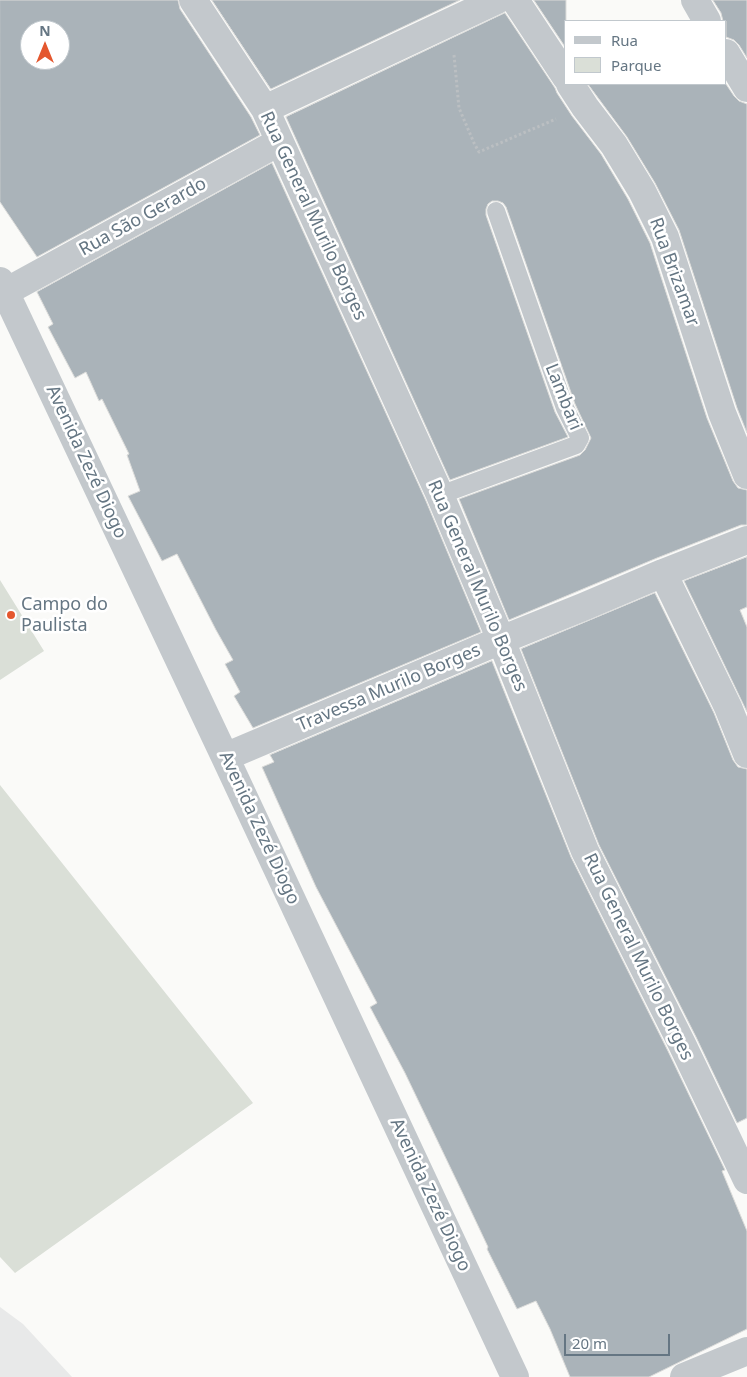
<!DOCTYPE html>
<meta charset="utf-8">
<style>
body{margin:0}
#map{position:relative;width:747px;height:1377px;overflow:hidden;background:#fafaf8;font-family:"Noto Sans",sans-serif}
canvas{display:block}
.legend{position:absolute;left:564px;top:20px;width:162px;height:65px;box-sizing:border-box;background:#fff;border:1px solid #c1c8cd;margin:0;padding:6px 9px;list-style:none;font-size:15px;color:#657683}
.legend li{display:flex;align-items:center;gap:10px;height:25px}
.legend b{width:25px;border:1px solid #c1c8cd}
.north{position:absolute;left:20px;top:20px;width:50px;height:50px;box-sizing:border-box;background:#fff;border:1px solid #c1c8cd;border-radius:50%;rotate:0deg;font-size:14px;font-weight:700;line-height:20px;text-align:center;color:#657683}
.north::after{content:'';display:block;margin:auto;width:18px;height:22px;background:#e4572e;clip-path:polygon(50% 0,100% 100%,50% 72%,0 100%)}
.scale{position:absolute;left:564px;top:1334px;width:106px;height:22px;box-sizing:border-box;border:2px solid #657683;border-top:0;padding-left:6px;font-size:15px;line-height:18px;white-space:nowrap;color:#657683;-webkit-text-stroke:4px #fff;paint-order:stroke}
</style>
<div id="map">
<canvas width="747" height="1377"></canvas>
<ul class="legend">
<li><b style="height:6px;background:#c3c8cc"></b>Rua</li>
<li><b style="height:14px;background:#dadfd7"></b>Parque</li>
</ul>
<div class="north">N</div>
<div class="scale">20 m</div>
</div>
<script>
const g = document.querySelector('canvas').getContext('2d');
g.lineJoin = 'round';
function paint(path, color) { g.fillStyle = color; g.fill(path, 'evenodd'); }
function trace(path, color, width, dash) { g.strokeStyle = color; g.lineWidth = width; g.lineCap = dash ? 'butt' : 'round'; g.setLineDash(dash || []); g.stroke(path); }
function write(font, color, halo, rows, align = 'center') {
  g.font = font + ' "Noto Sans",sans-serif'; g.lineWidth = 5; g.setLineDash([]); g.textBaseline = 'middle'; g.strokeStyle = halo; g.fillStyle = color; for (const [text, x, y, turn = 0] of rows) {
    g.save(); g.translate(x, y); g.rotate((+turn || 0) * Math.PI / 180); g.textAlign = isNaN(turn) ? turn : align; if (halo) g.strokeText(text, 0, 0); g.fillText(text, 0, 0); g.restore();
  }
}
paint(new Path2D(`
 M0 1307 23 1324 72 1377H0Z`), '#e8e9e9');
paint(new Path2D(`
 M0 580 44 651 0 680Z
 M0 785 253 1103 15 1273 0 1257Z`), '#dadfd7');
const building = new Path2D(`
 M0 0H178L180 9 251 117 260 135 37 257 0 202ZM30 30H60V60H30Z
 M212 0H460L271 89Z
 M534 0H566V48Z
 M713 0H747V58L739 45 734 40 726 37V21H723L721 13Z
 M505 13 555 88 557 93 572 116 601 154 628 199 650 243 707 418 733 481 738 488 747 490V525H741L657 558 509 620 459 499 580 455 585 450 591 438 575 404 506 207 503 203 498 201H492L488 204 486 209V215L555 412 568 437 450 480 286 117Z
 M588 84H726L734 96 739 101 747 104V433L737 408 679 230 655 183 627 137Z
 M272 163 426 501 481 632 253 728 234 696 240 692 225 664 233 660 216 630 177 554 162 561 128 496 140 491 127 455 129 454 102 399 99 401 86 372 75 378 48 327 53 324 37 292Z
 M747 557V607L740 610 747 627V712L684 581Z
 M655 593 714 713 733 760 738 767 747 769V1118L737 1123 696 1037 599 845 521 649Z
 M492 661 571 857 668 1051 725 1170 722 1171 747 1231V1329L649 1377H570L550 1329 536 1301 517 1309 487 1249 488 1247 463 1194 405 1073 370 1007 377 1003 316 887 262 767 274 762 270 755Z`);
paint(building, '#aab3b9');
trace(building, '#dcdcda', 1);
trace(new Path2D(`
 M454 55 459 108 474 143 479 152 556 119`), '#bbbfc2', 3, [2.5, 2.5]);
trace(new Path2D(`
 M440 495 576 445 580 438 565 408 496 211`), '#c3c8cc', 18);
trace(new Path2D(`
 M193 0 265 109 440 495 501 640 585 851 682 1044 747 1180
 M515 0 566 77
 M695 0 707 21
 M726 53 747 88
 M570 84 585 107 614 145 642 191 665 237 722 413 747 475
 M265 109 497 0
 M0 281 225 757 515 1377
 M0 295 279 142
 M663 573 728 707 747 754
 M225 757 501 640 583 607 663 573 747 540
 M684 1377 747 1351`), '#c3c8cc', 28);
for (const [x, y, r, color] of [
 [11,615,5,"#e4572e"]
]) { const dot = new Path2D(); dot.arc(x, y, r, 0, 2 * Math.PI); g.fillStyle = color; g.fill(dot); trace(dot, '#fff', 2); }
write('18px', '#657683', '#fff', [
 ["Rua General Murilo Borges",313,216,65],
 ["Rua São Gerardo",143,217,-29],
 ["Rua Brizamar",674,272,70],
 ["Lambari",563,397,68],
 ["Avenida Zezé Diogo",86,462,65],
 ["Rua General Murilo Borges",477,586,67],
 ["Travessa Murilo Borges",389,688,-23],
 ["Avenida Zezé Diogo",259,828,65],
 ["Rua General Murilo Borges",638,957,64],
 ["Avenida Zezé Diogo",430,1195,65]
]);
write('18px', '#657683', '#fff', [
 ["Campo do",21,605],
 ["Paulista",21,626]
], 'left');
</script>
